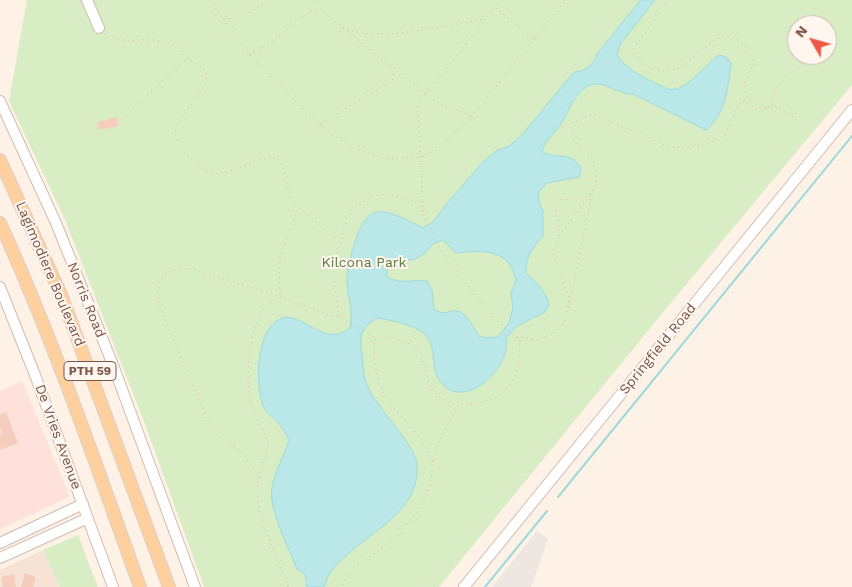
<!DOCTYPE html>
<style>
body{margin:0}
#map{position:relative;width:852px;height:587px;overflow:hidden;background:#fef2e7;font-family:"Work Sans",sans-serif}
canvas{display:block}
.north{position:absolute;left:787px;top:15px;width:50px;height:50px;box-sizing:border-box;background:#fff7ef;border:1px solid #cab6ad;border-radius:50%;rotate:308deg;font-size:14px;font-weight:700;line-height:20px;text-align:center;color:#7a5549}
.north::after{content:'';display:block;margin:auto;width:18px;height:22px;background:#ee5846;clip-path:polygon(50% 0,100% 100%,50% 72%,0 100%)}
</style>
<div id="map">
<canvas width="852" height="587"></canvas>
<div class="north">N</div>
</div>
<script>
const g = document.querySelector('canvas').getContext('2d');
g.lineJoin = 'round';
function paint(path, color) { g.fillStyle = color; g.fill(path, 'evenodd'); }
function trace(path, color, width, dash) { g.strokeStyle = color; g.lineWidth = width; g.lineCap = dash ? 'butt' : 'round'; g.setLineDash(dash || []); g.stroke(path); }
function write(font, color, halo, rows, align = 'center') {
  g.font = font + ' "Work Sans",sans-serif'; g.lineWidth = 4; g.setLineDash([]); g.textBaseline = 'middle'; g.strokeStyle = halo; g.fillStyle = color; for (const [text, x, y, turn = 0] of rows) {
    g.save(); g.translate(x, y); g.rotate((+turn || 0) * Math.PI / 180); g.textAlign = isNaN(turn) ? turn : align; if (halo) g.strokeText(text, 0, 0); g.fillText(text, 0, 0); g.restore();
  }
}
paint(new Path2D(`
 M43 550 60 587H0V570Z`), '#f6e3d5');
paint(new Path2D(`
 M22 381 70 497 0 529V391Z`), '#fee1da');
paint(new Path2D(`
 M537 531 548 539 531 587H492Z`), '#eee6e1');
paint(new Path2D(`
 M27 0H852V85L660 316 439 587H204L143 419 65 220 9 101ZM797 25H827V55H797Z
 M78 535 98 587H60L43 550Z`), '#d9edc4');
const water = new Path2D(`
 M641 0H655L621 43 617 54C622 65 633 71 643 77 651 81 660 86 668 89 684 94 706 64 719 55L726 57 731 63C728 87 726 114 706 130L633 94C630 94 625 94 622 92 613 90 606 84 596 84 577 85 569 111 561 124 555 134 544 140 542 152 558 160 569 150 581 168L579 177 547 183 538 193 539 202 543 211V236C533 247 525 257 526 273 536 282 546 291 549 305L545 312 517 326 506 338C506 343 507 348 505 353 499 376 465 407 442 384 429 371 438 347 425 334 412 324 393 321 378 318 360 327 359 337 362 355 363 364 363 376 367 385 376 408 416 445 417 465 421 517 355 537 330 573 327 577 326 583 324 587H307L305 575 297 569C289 549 268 508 272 487 275 471 284 456 289 440 287 436 285 432 283 429 278 420 264 413 262 402 255 380 256 323 286 317 290 317 295 319 298 320 317 328 330 343 350 328 354 313 348 298 347 283 346 270 351 257 354 245 368 197 387 210 423 228L433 222 448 202 483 162 496 151 509 146 521 136 574 72C585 72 594 65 597 54ZM443 240 456 253C473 251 498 248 510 265 513 269 514 275 516 280L511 293 513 308 509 323 498 337 488 338 479 336C474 329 467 313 457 311 445 310 447 317 434 309L432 290 427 281C412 279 401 285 387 277 386 268 390 264 397 259L413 260 424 254 432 245Z`);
paint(water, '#bae8e9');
trace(water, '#9fd9db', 1);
trace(new Path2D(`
 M558 497 852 136
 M485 587 547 511`), '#9fd9db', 2);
paint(new Path2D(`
 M117 117 119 126 99 130 97 122Z
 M6 412 18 443 0 450V434L2 433 0 427V414Z
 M25 573 36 577 33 587H21Z
 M14 574 16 587H3L1 577Z`), '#f5cdbd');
const minor = new Path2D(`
 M87 0 99 28
 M0 101 56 223 113 365 195 587
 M0 287 35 375 113 587
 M0 543 83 504
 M0 558 88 518
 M464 587 852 110`);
const major = new Path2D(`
 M0 160 62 297 169 587
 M0 223C54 341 96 465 140 587`);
trace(minor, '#d3bbae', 12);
trace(major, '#dacfcc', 14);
trace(new Path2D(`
 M210 0 223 19 239 18 271 0
 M314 0C321 9 332 21 342 27 374 44 449 25 484 19
 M223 19 250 55 274 41 309 12 319 8
 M104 34C124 47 150 34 171 44 178 47 182 54 188 59 194 63 203 66 206 73 208 80 204 86 201 91 175 129 159 132 201 168 224 188 266 145 280 161 287 170 286 190 293 201L329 234 339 240
 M535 38 566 0
 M827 42 835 35
 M250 55 313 119 332 135 355 148 385 159 420 157 437 150 471 117C460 109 444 107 432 99L342 27
 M743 101 759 110 776 106 797 120
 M768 107 777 87 786 77 811 55
 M471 117 535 38 524 32 496 8
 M122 119 175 69 188 59
 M320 124 392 81 395 71
 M423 212 418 105 423 95 439 79 500 0
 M559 236 590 195
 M569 308 592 194
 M338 315 375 338
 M517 337 538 340 554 334 562 327 567 315 569 298 553 255 559 236 558 223 554 206 558 200C566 198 575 202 581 199 596 193 599 181 595 167 594 163 593 159 591 156 584 149 577 146 572 137L577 120 593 114 622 127 642 133 661 144 672 147H687L710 143 724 136 739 103 747 98 744 84 754 63C750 52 746 44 736 39 706 25 692 83 651 68 644 66 638 58 634 53V48L654 21 658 10 670 0
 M432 462C419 420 381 414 375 365 374 356 373 347 376 338L393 337 417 347C433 372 419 394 457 405
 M259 478 242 453 209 421 205 415 160 307C152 278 168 265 196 270L288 299 330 316H337L339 313 333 278 334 266 347 218 353 209 373 196 386 194 406 198 415 202 420 207 445 258 498 322 520 340C521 388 503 402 458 405L438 444 432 462V473L429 489 419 509 401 533 381 549 351 569 347 575 342 587
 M288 587C279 554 254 520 258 484 259 470 267 457 268 443 264 429 255 418 251 404 245 381 249 331 262 312 266 305 272 300 280 297L279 264 282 250 298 208`), '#dab09f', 1, [1, 4]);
trace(minor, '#fff', 10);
trace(major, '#ffcf9d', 12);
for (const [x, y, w] of [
 [90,371,52]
]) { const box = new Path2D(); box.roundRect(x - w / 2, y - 9.5, w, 19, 4); g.fillStyle = '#fff7ef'; g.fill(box); trace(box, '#7a5549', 1); }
write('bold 12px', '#7a5549', null, [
 ["PTH 59",90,371]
]);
write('14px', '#577a3d', '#fff7ef', [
 ["Kilcona Park",364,263]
]);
write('14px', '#7a5549', '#fff7ef', [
 ["Lagimodiere Boulevard",50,274,67],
 ["Norris Road",86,300,68],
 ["Springfield Road",658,349,-51],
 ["De Vries Avenue",58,437,70]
]);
</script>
